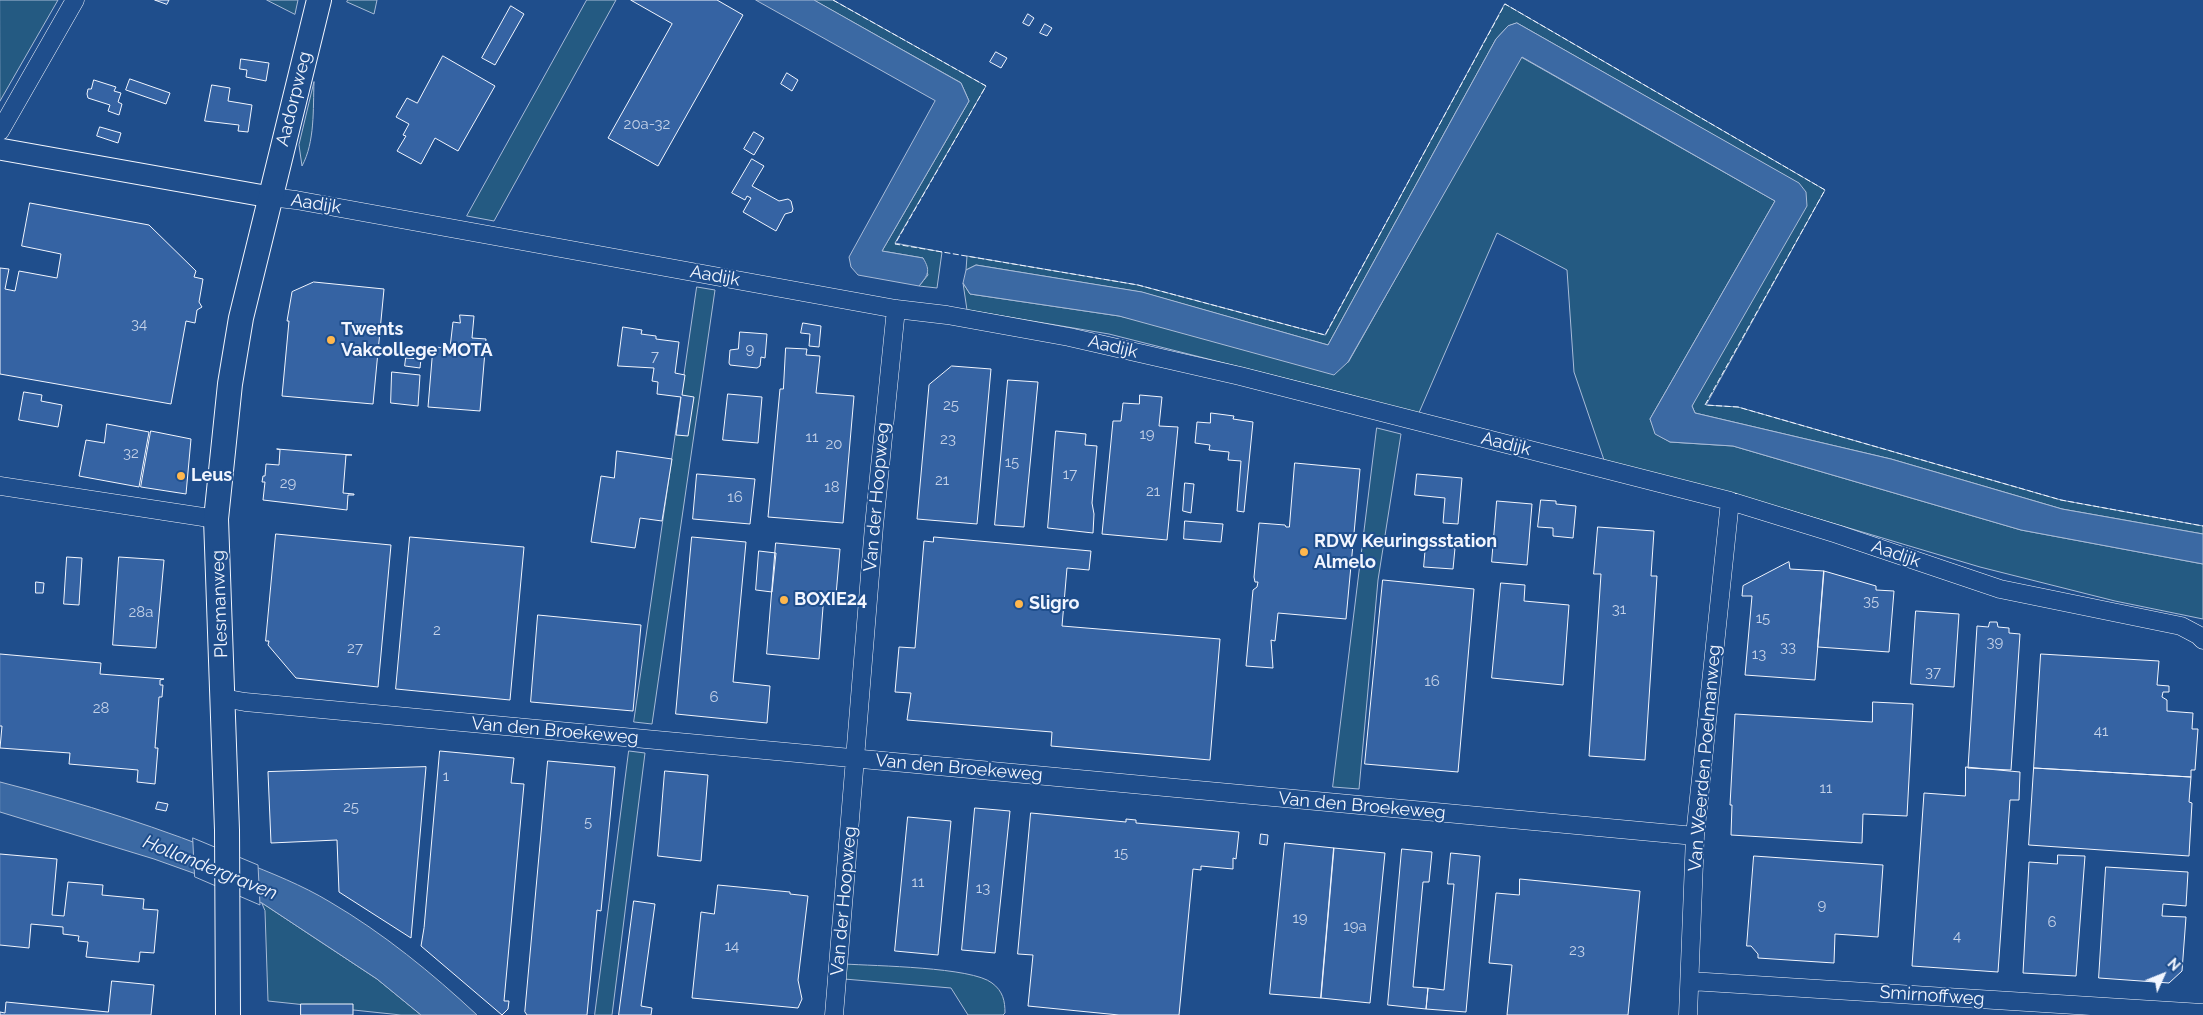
<!DOCTYPE html>
<style>
body{margin:0}
#map{position:relative;width:2203px;height:1015px;overflow:hidden;background:#1f4e8c;font-family:Raleway,sans-serif}
canvas{display:block}
.north{position:absolute;left:2138px;top:950px;width:50px;height:50px;-webkit-text-stroke:4px #1f4e8c;paint-order:stroke;rotate:46deg;font-size:14px;font-weight:700;line-height:20px;text-align:center;color:#f2f6ff}
.north::after{content:'';display:block;margin:auto;width:18px;height:22px;background:#f2f6ff;clip-path:polygon(50% 0,100% 100%,50% 72%,0 100%)}
</style>
<div id="map">
<canvas width="2203" height="1015"></canvas>
<div class="north">N</div>
</div>
<script>
const g = document.querySelector('canvas').getContext('2d');
g.lineJoin = 'round';
function paint(path, color) { g.fillStyle = color; g.fill(path, 'evenodd'); }
function trace(path, color, width, dash) { g.strokeStyle = color; g.lineWidth = width; g.lineCap = dash ? 'butt' : 'round'; g.setLineDash(dash || []); g.stroke(path); }
function write(font, color, halo, rows, align = 'center') {
  g.font = font + ' Raleway,sans-serif'; g.lineWidth = 4; g.setLineDash([]); g.textBaseline = 'middle'; g.strokeStyle = halo; g.fillStyle = color; for (const [text, x, y, turn = 0] of rows) {
    g.save(); g.translate(x, y); g.rotate((+turn || 0) * Math.PI / 180); g.textAlign = isNaN(turn) ? turn : align; if (halo) g.strokeText(text, 0, 0); g.fillText(text, 0, 0); g.restore();
  }
}
const green = new Path2D(`
 M0 0H58L0 101Z
 M267 0H298L295 14Z
 M348 0H377L374 14 347 2Z
 M587 0H616L494 221 467 216Z
 M814 0H833L986 86 895 243 942 252 937 288 919 286 928 275 923 258 882 251 969 101 961 83Z
 M1505 4 1825 190 1706 405 1738 407 2061 500 2203 526V534L2062 509 1891 459 1695 413 1692 406 1798 183 1517 23 1508 26 1496 39 1328 345 1141 292 976 265 966 270 967 256 1138 285 1325 335Z
 M1521 57 1775 201 1650 419 1656 434 1670 442 1733 446 2021 530 2203 564V619L2115 601 1980 567 1785 509 1604 460 1574 372 1567 270 1497 233 1418 415 1351 395 1109 334 967 310 963 283 970 294 1119 316 1348 362Z
 M314 82C313 109 315 142 302 166L299 145Z
 M697 287 715 290 652 724 634 722Z
 M1377 428 1401 434 1378 580 1359 789 1333 787Z
 M629 751 645 753 612 1015H595Z
 M262 903 377 979 421 1015H401L268 1001 265 911Z
 M845 964C875 966 972 967 992 983 1003 991 1005 1001 1005 1013L1003 1015H968L951 988 844 979Z`);
paint(green, '#245a82');
trace(green, '#a8bbd7', 1);
const water = new Path2D(`
 M756 0H814L961 83 969 101 882 251 923 258C931 271 928 275 919 286L858 275 851 267 849 257 935 101Z
 M1517 23 1799 183 1806 192 1807 206 1692 406 1695 413 1891 459 2062 509 2203 534V564L2021 530 1733 446 1670 442 1655 434 1650 419 1775 201 1522 57 1348 362 1334 375 1119 316 970 294 963 283 966 270 976 265 1142 292 1328 345 1496 39 1508 26Z
 M0 782C82 803 162 828 241 861 271 873 302 885 330 902 383 933 432 973 477 1015H421L377 979 262 903 196 874 154 859 0 812Z`);
paint(water, '#3b69a3');
trace(water, '#a8bbd7', 1);
const pier = new Path2D(`
 M193 838 258 865 260 905 195 877Z`);
paint(pier, '#1f4e8c');
trace(pier, '#a8bbd7', 1);
const building = new Path2D(`
 M155 0H169L167 4Z
 M631 0H717L743 15 658 166 608 138 672 24Z
 M511 6 524 14 495 65 482 58Z
 M1028 14 1034 18 1029 26 1023 23Z
 M1045 24 1052 28 1047 36 1040 33Z
 M996 52 1007 58 1001 68 990 62Z
 M443 56 495 86 458 151 435 138 421 164 397 151 406 136 403 135 409 124 396 117 407 98 417 103Z
 M241 59 269 63 266 81 246 77 247 70 240 69Z
 M787 73 798 80 792 91 781 84Z
 M130 79 170 93 166 104 126 90Z
 M94 80 116 87 114 91 121 93 118 102 122 104 119 115 108 111 110 105 88 98 87 94 88 89H91Z
 M212 85 230 88 228 101 252 105 248 132 238 131 239 125 205 121Z
 M100 127 121 133 118 143 97 136Z
 M754 132 764 138 754 155 744 149Z
 M752 159 764 166 752 186 779 201 788 199 791 201 793 209 792 212 785 214 776 231 743 212 751 198 747 196 745 200 732 193Z
 M30 203 149 225 196 271 194 277 203 279 199 302 202 307 197 310 195 323 186 321 171 404 0 374V268L9 269 5 289 15 291 19 271 57 278 61 254 22 246Z
 M314 282 384 289 373 404 282 396 289 321H287L292 292Z
 M460 315 474 316 472 338 486 339 480 411 428 407 433 347 450 348 453 322 460 323Z
 M803 323 821 326 819 347 809 346 810 334 801 333Z
 M623 327 642 330 641 334 656 336V339L679 342 675 373 685 375 682 395 694 397 688 436 676 435 681 397 657 394 658 382 652 381 654 368 618 366Z
 M740 332 767 334 765 358 761 357 760 366 757 368 730 365 729 363 730 350 738 349Z
 M786 348 807 349 806 355 820 356 816 393 854 396 843 523 768 517 780 389H783Z
 M406 358 421 359 420 368 405 366Z
 M952 366 991 369 977 524 917 519 929 385Z
 M392 372 420 375 418 406 391 403Z
 M1008 380 1038 382 1024 527 995 525Z
 M24 392 42 395 41 401 62 405 58 427 19 420Z
 M728 394 762 397 758 443 723 440Z
 M1140 395 1162 397 1159 426 1178 427 1167 540 1102 534 1113 421H1121L1123 403 1139 404Z
 M1211 413 1234 416 1233 419 1253 422 1244 512 1237 511 1241 461 1228 460 1229 452 1209 450 1210 445 1195 443 1197 422 1210 423Z
 M107 424 149 432 139 487 79 476 86 440 104 443Z
 M151 431 191 439 186 494 141 487Z
 M1056 431 1086 434 1085 445 1097 446 1092 503 1094 514 1093 533 1048 528Z
 M277 449 352 455H346L343 493 354 494V495H348L347 510 263 500 265 482H262L263 476H265L266 464 279 465 280 450Z
 M617 451 672 459 662 521 640 518 635 548 591 542 601 476 614 478Z
 M1295 463 1360 469 1346 619 1278 613 1275 641 1271 640 1273 668 1246 666 1253 590 1257 587 1258 582H1255L1254 577 1259 523 1285 525 1286 527H1289Z
 M697 474 755 479 750 524 693 519Z
 M1417 474 1462 478 1458 524 1443 523 1445 498 1415 495Z
 M1185 483 1194 484 1191 513 1183 511Z
 M1541 500 1556 501V504L1576 506 1573 538 1553 536V528L1538 527Z
 M1497 501 1532 504 1527 565 1492 562Z
 M1185 521 1223 524 1221 542 1184 539Z
 M1598 527 1654 531 1651 576H1657L1645 760 1589 756 1601 574H1594Z
 M276 534 391 545 378 687 296 678 268 645 269 641H266Z
 M410 537 524 547 510 700 396 689Z
 M692 537 746 542 733 682 770 686 767 723 676 714Z
 M934 537 1091 551 1089 570 1067 568 1062 626 1220 639 1210 760 1051 746 1052 732 907 720 911 693 895 692 899 647 915 648 924 541 933 542Z
 M776 543 840 549 836 595 824 594 819 659 767 654Z
 M1426 544 1455 548 1453 569 1424 567Z
 M759 551 776 553 772 592 756 590Z
 M67 557 82 558 79 605 64 604Z
 M119 557 164 560 156 648 113 645Z
 M1789 562 1790 569 1824 571 1815 680 1745 675 1752 596H1742L1743 586Z
 M1824 571 1876 586V590L1894 591 1889 652 1818 647Z
 M1383 580 1474 589 1458 772 1365 764Z
 M36 582 44 583 43 593H36Z
 M1501 583 1525 585 1524 601 1569 605 1563 685 1492 678Z
 M1916 611 1959 614 1954 687 1911 684Z
 M538 615 641 625 633 711 531 702Z
 M1990 622H1997L1998 627 2009 628V633L2020 634 2011 770 1968 768 1977 626 1988 627Z
 M0 654 101 663 100 674 164 679 160 680V685H163L162 697H159L155 748H158L155 784 137 782 138 770 69 764 70 753 0 748 2 726H0Z
 M2041 654 2159 661 2157 685 2169 686V692H2163L2162 697 2167 700V711L2193 713 2192 729H2198L2195 770H2191V777L2034 768Z
 M1873 702 1913 704 1907 816 1863 814 1862 843 1731 835 1732 805H1730L1735 714 1872 722Z
 M440 751 514 758 511 783 524 784 504 1001H509L508 1009 502 1015 421 946 424 928Z
 M548 761 615 767 601 911 597 910 587 1015H527L525 1012Z
 M426 767 411 938 339 892 337 840 271 843 268 772Z
 M1966 767 2020 772 2019 800H2010L1998 972 1912 966 1924 793 1965 796Z
 M2034 768 2191 777 2189 802 2192 803 2189 856 2029 845Z
 M665 771 708 775 701 861 658 856Z
 M158 802 168 804 166 811 156 809Z
 M975 808 1010 811 995 953 962 950Z
 M1031 813 1126 822V819L1136 820V823L1239 832 1236 859 1233 858V869L1201 866V870L1193 869 1179 1015H1119L1028 1006 1033 955 1018 954Z
 M908 817 951 821 938 955 895 951Z
 M1261 834 1268 835 1267 845 1260 844Z
 M1285 843 1334 848 1321 998 1270 994Z
 M1334 848 1385 853 1370 1003 1321 998Z
 M1402 849 1432 852 1429 882H1423L1413 987 1428 988 1426 1009 1388 1005Z
 M1451 853 1480 856 1466 1012 1426 1009 1428 988 1444 990 1454 884H1448Z
 M0 854 57 859 52 915 64 916 68 882 103 885 102 895 144 899 143 909 158 910 154 953 140 952 139 962 86 957 88 942 78 941 79 936 63 934V927L31 924 29 948 0 945Z
 M2058 855 2085 856 2076 976 2023 973 2029 862 2057 864Z
 M1754 856 1883 865 1878 937 1835 934 1834 963 1758 958V954L1751 946H1747Z
 M2106 867 2188 872 2186 906 2163 904 2162 916 2186 917 2182 971 2169 983 2099 978Z
 M1520 879 1640 891 1628 1015H1507L1512 965 1489 963 1496 893 1519 895Z
 M718 885 790 892V894L808 896 798 980 802 999 798 1008 692 998 701 912 714 914Z
 M634 901 655 904 641 1006 652 1008 651 1015H619Z
 M112 981 154 985 151 1015H0V1012L5 1013 6 1002 108 1012Z
 M301 1004H353V1015H301Z`);
paint(building, '#3563a3');
trace(building, '#f2f6ff', 1);
const minor = new Path2D(`
 M0 131 75 0
 M270 197 296 200 896 309 947 315 1069 337 1240 376 1730 501 1837 534 2000 589 2181 626 2198 635 2203 640
 M0 486 216 519
 M223 698 245 702 1695 836
 M1690 981 2203 1013
 M834 1015 874 526 896 309
 M1688 1015 1695 836 1730 501`);
const tertiary = new Path2D(`
 M0 149 270 197`);
const secondary = new Path2D(`
 M228 1015 227 830 216 519 230 384 241 318 319 0`);
trace(minor, '#f2f6ff', 19);
trace(tertiary, '#f2f6ff', 23);
trace(secondary, '#f2f6ff', 26);
trace(minor, '#1f4e8c', 18);
trace(tertiary, '#1f4e8c', 21);
trace(secondary, '#1f4e8c', 24);
trace(new Path2D(`
 M833 0 986 86 895 244 1138 285 1325 335 1505 4 1825 190 1705 405 1738 407 2061 500 2203 526`), '#f2f6ff', 1, [6, 2.5]);
for (const [x, y, r, color] of [
 [331,340,5,"#ffb74d"],
 [181,476,5,"#ffb74d"],
 [1304,552,5,"#ffb74d"],
 [784,600,5,"#ffb74d"],
 [1019,604,5,"#ffb74d"]
]) { const dot = new Path2D(); dot.arc(x, y, r, 0, 2 * Math.PI); g.fillStyle = color; g.fill(dot); trace(dot, '#1f4e8c', 2); }
write('15px', '#c3d1e8', null, [
 ["20a-32",647,124],
 ["34",139,324],
 ["9",750,349],
 ["7",655,356],
 ["25",951,405],
 ["19",1147,434],
 ["11",812,437],
 ["23",948,439],
 ["20",834,444],
 ["32",131,453],
 ["15",1012,462],
 ["17",1070,474],
 ["21",942,480],
 ["29",288,483],
 ["18",832,487],
 ["21",1153,491],
 ["16",735,497],
 ["35",1871,601],
 ["31",1619,609],
 ["28a",141,612],
 ["15",1763,618],
 ["2",437,630],
 ["39",1995,642],
 ["33",1788,647],
 ["27",355,648],
 ["13",1759,654],
 ["37",1933,672],
 ["16",1432,681],
 ["6",714,697],
 ["28",101,708],
 ["41",2101,731],
 ["1",446,776],
 ["11",1826,788],
 ["25",351,807],
 ["5",588,822],
 ["15",1121,853],
 ["11",918,882],
 ["13",983,888],
 ["9",1822,905],
 ["19",1300,918],
 ["6",2052,922],
 ["19a",1355,926],
 ["4",1957,936],
 ["14",732,946],
 ["23",1577,950]
]);
write('18px', '#f2f6ff', '#1f4e8c', [
 ["Aadorpweg",294,99,-76],
 ["Aadijk",316,204,9],
 ["Aadijk",715,276,10],
 ["Aadijk",1113,347,13],
 ["Aadijk",1506,444,14],
 ["Van der Hoopweg",877,497,-85],
 ["Aadijk",1896,554,19],
 ["Plesmanweg",220,604,-92],
 ["Van den Broekeweg",555,731,5],
 ["Van Weerden Poelmanweg",1705,758,-85],
 ["Van den Broekeweg",959,768,5],
 ["Van den Broekeweg",1362,806,5],
 ["Van der Hoopweg",844,901,-85],
 ["Smirnoffweg",1932,996,4]
]);
write('bold 18px', '#f2f6ff', '#1f4e8c', [
 ["Twents",341,330],
 ["Vakcollege MOTA",341,351],
 ["Leus",191,476],
 ["RDW Keuringsstation",1314,542],
 ["Almelo",1314,563],
 ["BOXIE24",794,600],
 ["Sligro",1029,604]
], 'left');
write('italic 19px', '#f2f6ff', '#1f4e8c', [
 ["Hollandergraven",210,868,22]
]);
</script>
